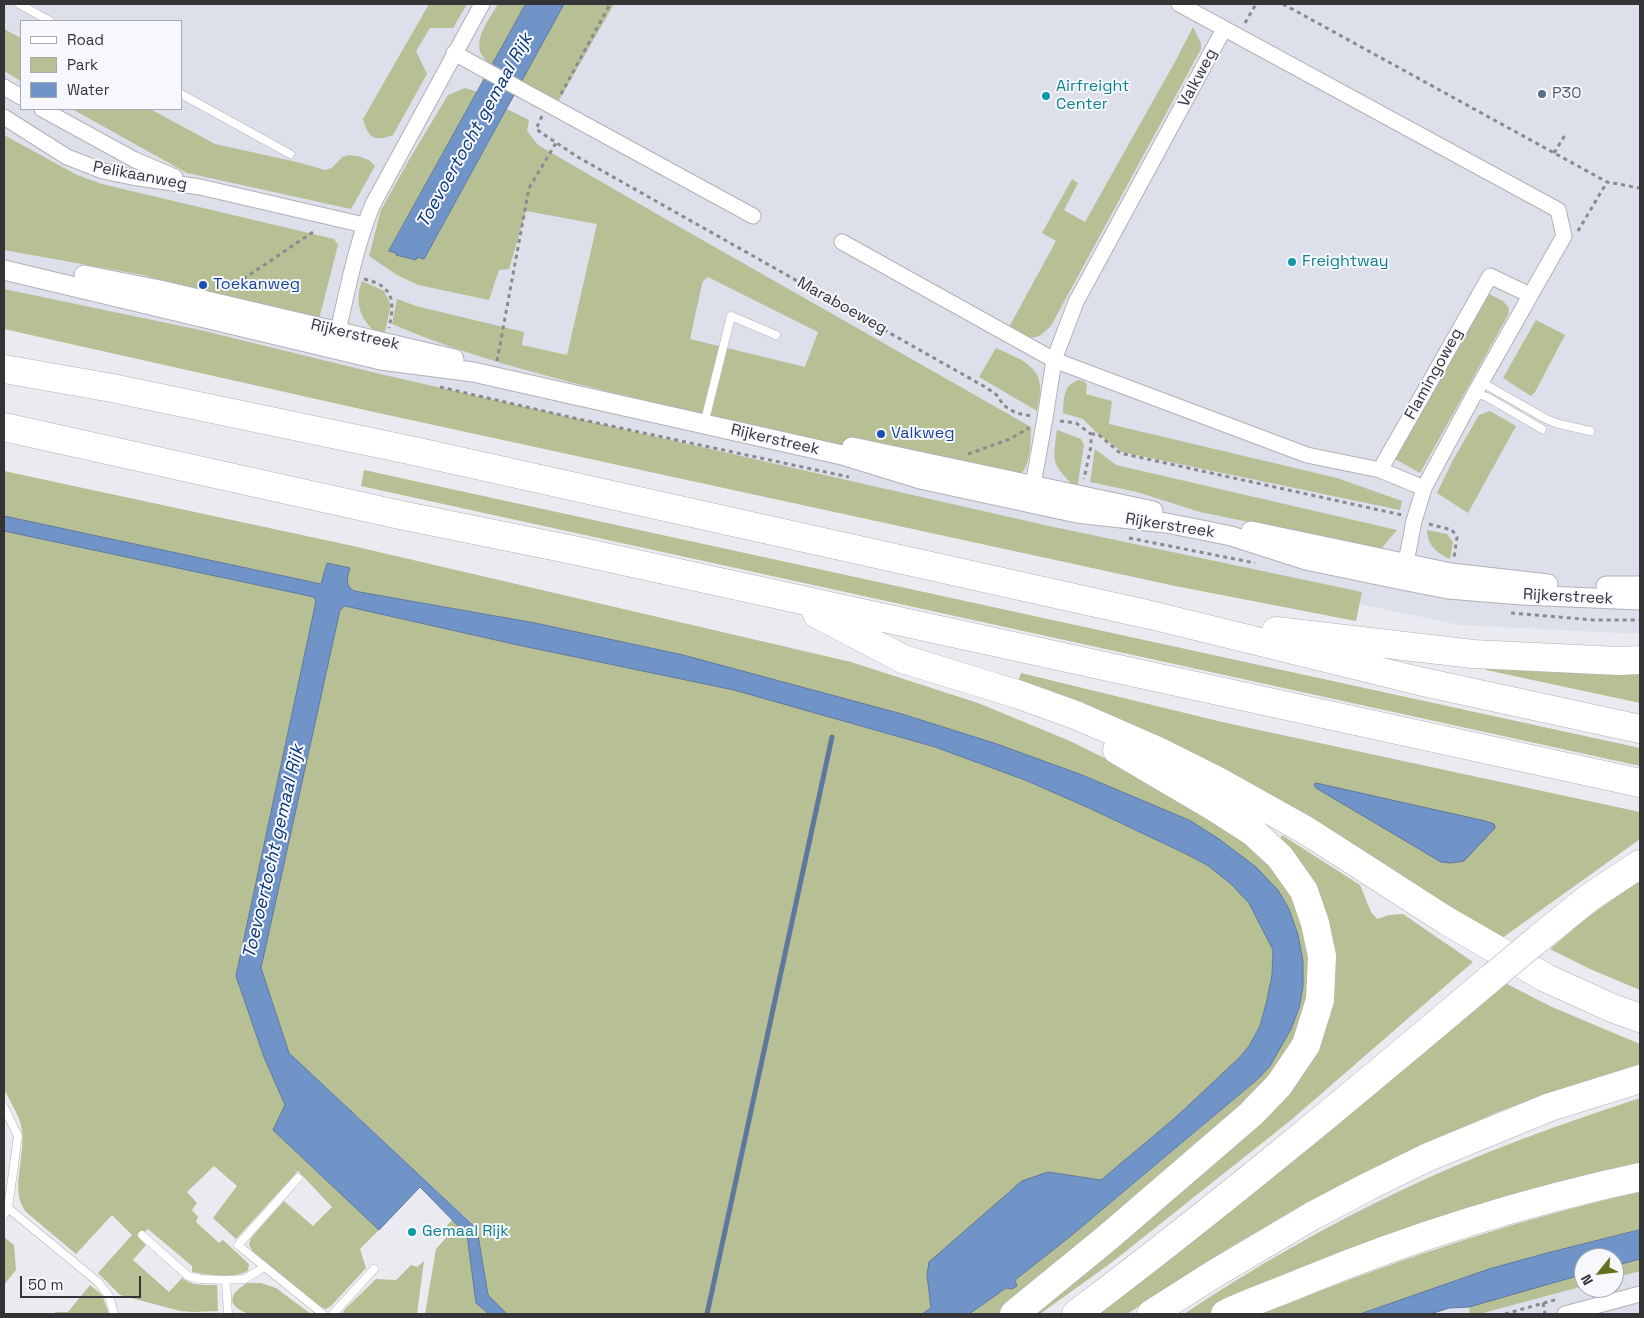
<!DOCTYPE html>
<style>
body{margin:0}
#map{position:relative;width:1644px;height:1318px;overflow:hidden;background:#eaebf0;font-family:"Space Grotesk",sans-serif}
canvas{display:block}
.frame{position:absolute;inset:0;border:5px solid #343436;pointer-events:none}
.legend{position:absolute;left:20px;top:20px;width:162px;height:90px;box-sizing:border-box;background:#f7f8fe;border:1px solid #a9aaae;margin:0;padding:6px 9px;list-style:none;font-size:15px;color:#343436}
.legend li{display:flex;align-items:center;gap:10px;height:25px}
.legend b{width:25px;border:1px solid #a9aaae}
.north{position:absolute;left:1574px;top:1248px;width:50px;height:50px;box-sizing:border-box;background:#f7f8fe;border:1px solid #a9aaae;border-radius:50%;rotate:241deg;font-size:14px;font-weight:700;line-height:20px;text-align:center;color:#343436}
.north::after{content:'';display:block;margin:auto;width:18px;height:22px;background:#65711c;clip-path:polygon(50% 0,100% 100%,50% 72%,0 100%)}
.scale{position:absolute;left:20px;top:1276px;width:121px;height:22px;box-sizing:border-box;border:2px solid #343436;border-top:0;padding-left:6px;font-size:15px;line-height:18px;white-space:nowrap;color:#343436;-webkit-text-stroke:4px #f7f8fe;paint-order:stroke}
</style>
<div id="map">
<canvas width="1644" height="1318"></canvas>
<div class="frame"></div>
<ul class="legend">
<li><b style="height:6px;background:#fff"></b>Road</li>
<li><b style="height:14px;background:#b7bf94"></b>Park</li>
<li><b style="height:14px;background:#7094c7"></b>Water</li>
</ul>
<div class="north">N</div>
<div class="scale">50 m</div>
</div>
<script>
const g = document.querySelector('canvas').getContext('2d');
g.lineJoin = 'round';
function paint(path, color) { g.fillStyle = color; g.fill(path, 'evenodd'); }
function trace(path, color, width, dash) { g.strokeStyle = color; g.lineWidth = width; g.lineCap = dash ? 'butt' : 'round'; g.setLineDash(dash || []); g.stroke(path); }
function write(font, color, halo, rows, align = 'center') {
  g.font = font + ' "Space Grotesk",sans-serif'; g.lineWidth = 4; g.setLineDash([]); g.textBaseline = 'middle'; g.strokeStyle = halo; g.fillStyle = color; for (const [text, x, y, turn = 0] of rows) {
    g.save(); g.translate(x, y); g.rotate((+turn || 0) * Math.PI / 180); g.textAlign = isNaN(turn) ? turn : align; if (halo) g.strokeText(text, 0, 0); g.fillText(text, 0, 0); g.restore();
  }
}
paint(new Path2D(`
 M4 4H1640V634L1460 625 886 505 4 308ZM21 21H181V109H21Z
 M1640 1251V1314H1424L1584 1263V1288H1614V1258Z`), '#dddfeb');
paint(new Path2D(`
 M429 4H467L453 28H430L416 51 427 74 393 135C374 142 368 138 363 119Z
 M498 4H526L493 65C465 50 487 23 498 4Z
 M564 4H614L558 102 521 82Z
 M1193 27 1201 43V49L1052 324C1036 344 1029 338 1008 329L1056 241 1042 233 1072 179 1078 183 1064 210 1085 222 1176 60Z
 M4 29 21 38V81L4 71Z
 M465 88 478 92 389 251 396 253V255L416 260 417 257 424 259 507 109 529 120 527 131 538 145 669 221 1031 427C1031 438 1031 467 1020 474 1015 477 1003 476 996 477 872 451 747 426 623 395 545 376 466 356 392 324L397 299 416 306 524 332 522 345 567 355 597 224 526 211 509 269 499 270 489 300 418 285 397 275 369 256 381 210 409 160 448 95ZM708 277 818 332 805 367 690 339 702 284 704 280Z
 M72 109H150L215 144 297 162 325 170 332 168 342 157 349 155 358 156 369 160 375 166 351 209 187 173Z
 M4 135 77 175 102 184 334 239 338 245 318 323 143 275 4 250Z
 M362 281 384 291 391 305 384 336C362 327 353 303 362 281Z
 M4 289 200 330 380 374 1049 526 1362 592 1356 621 1175 586 374 412 4 329Z
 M1487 293 1503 301 1509 308 1508 315 1420 473 1395 459Z
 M1536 320 1565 335 1535 392 1531 396 1503 378Z
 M996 348C1013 356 1039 364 1040 386 1041 394 1038 403 1037 411L979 377Z
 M1080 380 1085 382 1087 385 1086 394 1112 401 1109 424 1337 478 1402 501 1400 510 1122 452 1098 434 1083 419 1063 413C1064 399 1063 383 1080 380Z
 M1490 411 1516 426 1468 513 1437 493 1453 460 1479 415Z
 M1057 430 1081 439 1084 445 1077 489C1052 464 1052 464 1057 430Z
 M1095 449 1116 465 1397 530 1381 549 1200 512 1137 492 1090 482Z
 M364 470 1640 748V766L361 486Z
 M4 471 353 546 851 662 978 703 1070 741 1155 783 1250 837 1298 894 1315 999 1275 1081 1004 1314H969L1006 1288 1012 1289 1017 1286 1015 1280C1098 1215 1179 1146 1259 1078L1270 1066 1303 961 1189 820 1082 775 997 744 902 714 683 655 535 623 354 591C345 586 347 577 349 568L327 563 321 584 4 516Z
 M1427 530 1447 534 1453 542 1450 559C1436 552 1428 546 1427 530Z
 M4 531 314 597 316 601 236 976 264 1057 285 1105 273 1130 379 1230 360 1249 366 1268 331 1306 326 1309 320 1307 253 1253 249 1244 251 1238 284 1201 313 1226 332 1207 298 1171 236 1239 213 1218 237 1186 214 1166 187 1192 197 1203 192 1210 198 1217 196 1222 219 1243 223 1240 249 1264 248 1271C231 1279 210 1275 192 1272V1266L148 1229 139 1238 146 1245 133 1260 169 1292 182 1278C192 1286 205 1285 217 1285L218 1311 193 1312 180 1311 120 1295 98 1273 132 1235 112 1215 76 1254 26 1212C8 1189 28 1154 21 1125 18 1113 9 1100 4 1089Z
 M345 606 518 645 734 690 935 747 1025 780 1089 808 1184 853 1207 865 1231 884 1250 903 1273 950 1272 975 1267 1000 1260 1026 1249 1046 1240 1057 1176 1117 1101 1180 1048 1172 927 1275 931 1308 922 1314H507L488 1295 477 1228 289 1053 261 968 340 610Z
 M1486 666 1640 670V703L1486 670Z
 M1021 673 1222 722 1640 812V839L1498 941 1018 682Z
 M1282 835 1360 885 1371 912 1377 919 1389 915 1403 914 1473 962 1291 1120 1111 1263 1040 1314H1022L1256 1118 1326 1000 1276 847Z
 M1640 880V990L1590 969 1550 949 1585 919Z
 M1505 983 1552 1007 1640 1044V1064L1589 1080 1503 1110 1463 1127 1382 1165 1304 1204 1226 1250 1127 1314H1095L1185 1247 1313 1145Z
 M1640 1098V1172L1213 1314H1184C1254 1267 1328 1225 1404 1189 1480 1153 1560 1124 1640 1098Z
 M1640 1192V1230L1547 1253 1489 1269 1360 1314H1261C1385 1264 1510 1221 1640 1192Z
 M452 1220 467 1235 476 1303 489 1314H425L436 1249 446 1238 441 1232Z
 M4 1237 14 1245 16 1270 4 1285Z
 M1640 1259V1271L1614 1278V1266Z
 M424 1261 417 1314H343L344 1310 376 1279 396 1280 411 1265 417 1267Z
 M1584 1274V1286L1479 1314H1470L1469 1307Z
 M247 1283H261L276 1288 311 1314H250C227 1307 227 1295 247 1283Z
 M90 1285 102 1295 109 1314H53L56 1312H68Z`), '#b7bf94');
const water = new Path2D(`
 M526 4H564L424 259 417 257 416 260 396 255V253L389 251Z
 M4 516 321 584 327 563 350 568C347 577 345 586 354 591L535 623 683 655 902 714 997 744 1082 775 1189 820 1219 839 1256 867 1278 890 1289 909 1298 935 1303 961V987L1299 1008 1291 1029 1270 1066 1259 1078 1072 1235 1015 1280 1017 1286 1012 1289 1006 1288 969 1314H922L931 1308 927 1275 929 1262 1022 1181 1048 1172 1101 1180 1176 1117 1240 1057 1249 1046 1260 1026 1267 1000 1272 975 1273 950 1249 903 1231 884 1207 865 1184 853 1089 808 1025 780 935 747 734 690 518 645 345 606 340 610 261 968 289 1053 477 1229 488 1295 507 1314H489L476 1303 467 1235 420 1187 379 1230 273 1130 285 1105 264 1057 236 976 316 601 314 597 4 531Z
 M1316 783 1485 821 1494 824 1495 828 1464 861 1451 863 1441 862 1316 788 1314 785Z
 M1640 1230V1259L1614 1266V1258H1584V1274L1469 1307 1449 1308 1430 1314H1360L1489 1269 1547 1253Z`);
paint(water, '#7094c7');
trace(water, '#5e779c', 1);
trace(new Path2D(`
 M707 1314 832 737`), '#5e779c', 5);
const service = new Path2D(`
 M19 4 50 21
 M181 94 290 154
 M1481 382 1546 419 1559 424 1590 431
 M1475 393 1487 397 1542 429
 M706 416 731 316 776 335
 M4 1107 18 1136 8 1208 4 1215
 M298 1178 238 1245 323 1314
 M8 1208 98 1282 109 1296 114 1314
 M142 1235 188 1276 200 1279 226 1280
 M228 1314 226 1280 245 1279 264 1267
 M333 1314 374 1269`);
const minor = new Path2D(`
 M1179 4 1558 210 1564 236 1475 393 1424 488 1414 521 1404 573
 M454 53 753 216
 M4 87 21 97
 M42 109 135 160 175 177
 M4 117 67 157 103 171 132 177 200 187 364 225
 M842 242 1054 360 1307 455 1380 470
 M338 331C348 288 356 244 373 204L482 4
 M1424 488 1380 470 1490 276 1530 295
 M1031 496 1045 418 1054 360 1076 302 1224 29
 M1565 1314 1640 1294`);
const tertiary = new Path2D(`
 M4 270 381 360 473 372 842 455 920 479 1077 513 1166 523 1202 530 1231 536 1306 560 1402 580 1448 589 1522 595 1640 600
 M84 275 160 290 454 359
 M852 447 1153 511
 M1251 531 1451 573 1548 584
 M1606 586H1640`);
const motorway = new Path2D(`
 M4 369 112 388 414 451 1155 616 1419 681 1640 729
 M4 427 405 516 573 550 1640 783
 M817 614 903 659 1020 695 1078 716 1158 751 1216 780 1307 831 1447 921 1546 978 1612 1008 1640 1018
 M1276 631 1473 654 1619 661 1640 660
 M1538 939 1590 897 1640 864
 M1014 1314 1107 1238 1251 1114 1279 1085 1306 1045 1320 1000 1322 956 1315 923 1304 891 1280 857 1253 832 1214 807 1117 750
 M1076 1314C1218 1207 1355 1093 1491 978
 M1151 1314 1214 1274 1312 1216 1369 1186 1428 1157 1550 1107 1640 1079
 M1225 1314C1250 1302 1277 1293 1303 1282 1412 1237 1524 1202 1640 1177`);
trace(service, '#b1b1b7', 9);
trace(minor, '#b1b1b7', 17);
trace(tertiary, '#b1b1b7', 21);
trace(motorway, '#b1b1b7', 29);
trace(new Path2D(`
 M1283 4 1607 182 1640 188
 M1245 23 1256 4
 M561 94 610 4
 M542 116 536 129 576 156 987 388 998 396 1003 405 1016 413 1031 416
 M1554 153 1565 135
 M1578 231 1607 182
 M364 279C394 286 395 301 389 328
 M230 288 316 230
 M497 361 529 188 556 143
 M440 387 574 418 849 477
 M1060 421 1076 423 1091 434V446L1084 479
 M1091 434H1098L1120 453 1402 515
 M968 454 1010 439 1029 428
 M1429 524 1452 530 1457 537 1454 558
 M1129 538 1255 563
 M1511 613 1594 620H1640
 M1543 1303 1545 1314
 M1505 1314 1558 1299`), '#8a8a8e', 3, [4, 4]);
trace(service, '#fff', 8);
trace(minor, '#fff', 15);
trace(tertiary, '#fff', 19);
trace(motorway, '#fff', 28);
const motorwayBridge = new Path2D(`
 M1491 978 1538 939`);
trace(motorwayBridge, '#b1b1b7', 29, []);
trace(motorwayBridge, '#fff', 28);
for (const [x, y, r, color] of [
 [1542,94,5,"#5c6f8a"],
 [1046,96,5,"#0f9aa8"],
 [1292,262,5,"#0f9aa8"],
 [203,285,5,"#1a4fb4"],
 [881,434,5,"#1a4fb4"],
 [412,1232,5,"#0f9aa8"]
]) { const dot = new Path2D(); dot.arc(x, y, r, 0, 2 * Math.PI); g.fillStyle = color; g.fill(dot); trace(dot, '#f7f8fe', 2); }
write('16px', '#343436', '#f7f8fe', [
 ["Valkweg",1198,78,-62],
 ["Pelikaanweg",140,176,11],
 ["Maraboeweg",842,306,29],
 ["Rijkerstreek",355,335,13],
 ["Flamingoweg",1434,374,-61],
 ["Rijkerstreek",775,440,13],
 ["Rijkerstreek",1170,526,9],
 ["Rijkerstreek",1568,597,3]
]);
write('16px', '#0d838f', '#f7f8fe', [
 ["Airfreight",1056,87],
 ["Center",1056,105],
 ["Freightway",1302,262],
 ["Gemaal Rijk",422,1232]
], 'left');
write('16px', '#4e5e75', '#f7f8fe', [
 ["P30",1552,94]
], 'left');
write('16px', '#164399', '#f7f8fe', [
 ["Toekanweg",213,285],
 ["Valkweg",891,434]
], 'left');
write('italic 18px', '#073674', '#f7f8fe', [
 ["Toevoertocht gemaal Rijk",475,131,-61],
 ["Toevoertocht gemaal Rijk",274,852,-77]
]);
</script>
